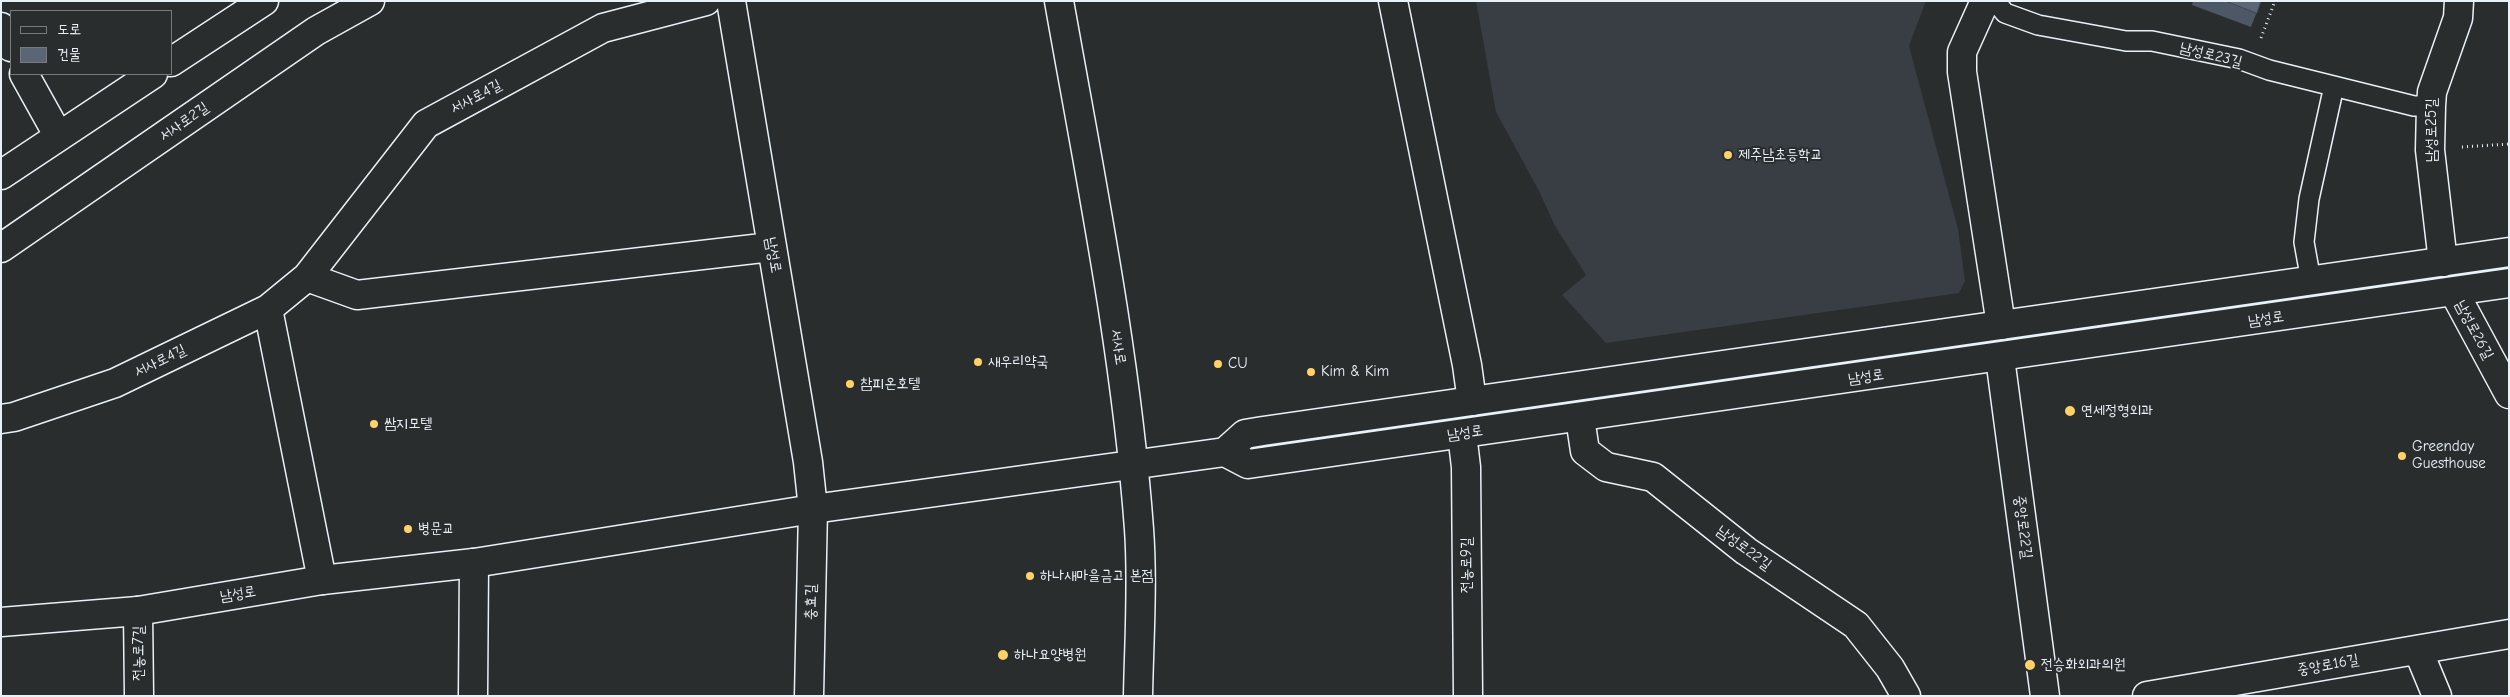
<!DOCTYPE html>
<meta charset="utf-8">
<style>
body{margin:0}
#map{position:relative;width:2510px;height:697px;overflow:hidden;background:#2a2d2e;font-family:"Comic Neue","Poor Story",sans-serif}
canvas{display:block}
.frame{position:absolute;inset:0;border:2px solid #e8f1f8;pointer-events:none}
.legend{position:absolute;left:10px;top:10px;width:162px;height:65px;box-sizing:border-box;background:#2a2d2e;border:1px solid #767b7f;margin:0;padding:6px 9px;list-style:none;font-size:15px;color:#e8f1f8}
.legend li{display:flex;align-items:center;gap:10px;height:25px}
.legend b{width:25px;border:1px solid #767b7f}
</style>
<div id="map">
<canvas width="2510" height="697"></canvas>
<div class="frame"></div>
<ul class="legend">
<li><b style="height:6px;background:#2a2d2e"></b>도로</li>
<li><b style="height:14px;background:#5a6576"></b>건물</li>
</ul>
</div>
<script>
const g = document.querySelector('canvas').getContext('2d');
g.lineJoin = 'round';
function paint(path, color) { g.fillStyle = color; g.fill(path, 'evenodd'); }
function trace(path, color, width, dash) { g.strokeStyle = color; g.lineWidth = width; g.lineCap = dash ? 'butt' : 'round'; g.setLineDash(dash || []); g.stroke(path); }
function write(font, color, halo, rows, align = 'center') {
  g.font = font + ' "Comic Neue","Poor Story",sans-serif'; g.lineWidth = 4; g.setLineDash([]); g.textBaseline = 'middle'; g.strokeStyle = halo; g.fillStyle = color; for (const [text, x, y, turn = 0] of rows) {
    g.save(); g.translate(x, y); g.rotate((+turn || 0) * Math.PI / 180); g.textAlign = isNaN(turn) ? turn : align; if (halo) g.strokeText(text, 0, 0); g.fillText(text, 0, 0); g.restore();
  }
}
paint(new Path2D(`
 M1476 1H1926L1909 46 1958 229 1965 281 1959 293 1606 343 1562 295 1586 275 1555 226 1539 191 1496 112Z`), '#383e44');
const lane = new Path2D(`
 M1995 1 2005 13 2038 25 2126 41H2152L2239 59 2269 70 2414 106H2431
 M2311 281 2304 242 2309 199 2334 86`);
const street = new Path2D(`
 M731 1 808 462 813 509 809 696
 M1393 1 1467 365 1472 401
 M1985 1 1962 52V72L2001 325
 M1 27 11 47
 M24 74 58 135
 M2443 262 2430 150 2431 106 2432 92 2458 18 2459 1
 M307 277 357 295 771 247
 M2454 292 2509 394
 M268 309 322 580
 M2000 358 2045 696
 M1580 418 1585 451 1606 467 1653 477 1746 551 1856 625 1890 668 1906 696
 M1 419 14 417 115 383 268 309 307 277 426 124 603 28 706 1
 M1462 434 1466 467 1468 696
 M138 611 139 696
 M2418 650 2437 696
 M473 696 474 563
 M2147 696 2509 634`);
const secondary = new Path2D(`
 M1059 1C1090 176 1126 352 1139 529 1143 584 1139 641 1138 696
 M171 62 264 1
 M1 175 153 74
 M1 248 316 31 370 1
 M1225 452 1248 464 2509 283
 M1 622 138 611 322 580 474 563 813 509 1225 452 1245 434 1263 431 2509 252`);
trace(lane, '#e8f1f8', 22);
trace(street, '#e8f1f8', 31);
trace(secondary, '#e8f1f8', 31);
trace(new Path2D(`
 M2261 38 2275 1
 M2462 147 2509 144`), '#e8f1f8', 3, [1, 4]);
trace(lane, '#2a2d2e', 19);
trace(street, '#2a2d2e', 28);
trace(secondary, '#2a2d2e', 28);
paint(new Path2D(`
 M2193 1H2261L2251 27 2192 5Z`), '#4d5765');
const building = new Path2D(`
 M2226 1H2261L2257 13Z`);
paint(building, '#5a6576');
trace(building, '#3f4753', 1);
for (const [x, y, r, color] of [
 [1728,155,5,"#ffd166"],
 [978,362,5,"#ffd166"],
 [1218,364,5,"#ffd166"],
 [1311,372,5,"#ffd166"],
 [850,384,5,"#ffd166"],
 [2070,411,6,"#ffd166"],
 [374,424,5,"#ffd166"],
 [2402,456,5,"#ffd166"],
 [408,529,5,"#ffd166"],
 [1030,576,5,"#ffd166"],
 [1003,655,6,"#ffd166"],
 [2030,665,6,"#ffd166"]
]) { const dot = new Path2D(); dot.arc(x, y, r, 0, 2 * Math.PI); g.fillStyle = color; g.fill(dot); trace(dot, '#2a2d2e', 2); }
write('15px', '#e8f1f8', '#2a2d2e', [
 ["남성로23길",2211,55,14],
 ["서사로4길",476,97,-28],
 ["서사로2길",184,122,-35],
 ["남성로25길",2432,130,-90],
 ["남성로",773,255,80],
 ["남성로",2266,319,-8],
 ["남성로26길",2474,330,62],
 ["서사로",1118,347,81],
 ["서사로4길",160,361,-26],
 ["남성로",1866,377,-8],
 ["남성로",1465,433,-8],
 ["중앙로22길",2023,527,83],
 ["남성로22길",1744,548,36],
 ["전농로9길",1467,565,-90],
 ["남성로",238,594,-9],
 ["충효길",811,602,-89],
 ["전농로7길",139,653,-90],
 ["중앙로16길",2328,665,-10]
]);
write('15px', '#e8f1f8', '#2a2d2e', [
 ["제주남초등학교",1738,155],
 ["새우리약국",988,362],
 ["CU",1228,364],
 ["Kim & Kim",1321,372],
 ["참피온호텔",860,384],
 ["연세정형외과",2081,411],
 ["쌈지모텔",384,424],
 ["Greenday",2412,447],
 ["Guesthouse",2412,464],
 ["병문교",418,529],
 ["하나새마을금고 본점",1040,576],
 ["하나요양병원",1014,655],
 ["전승화외과의원",2041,665]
], 'left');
</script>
